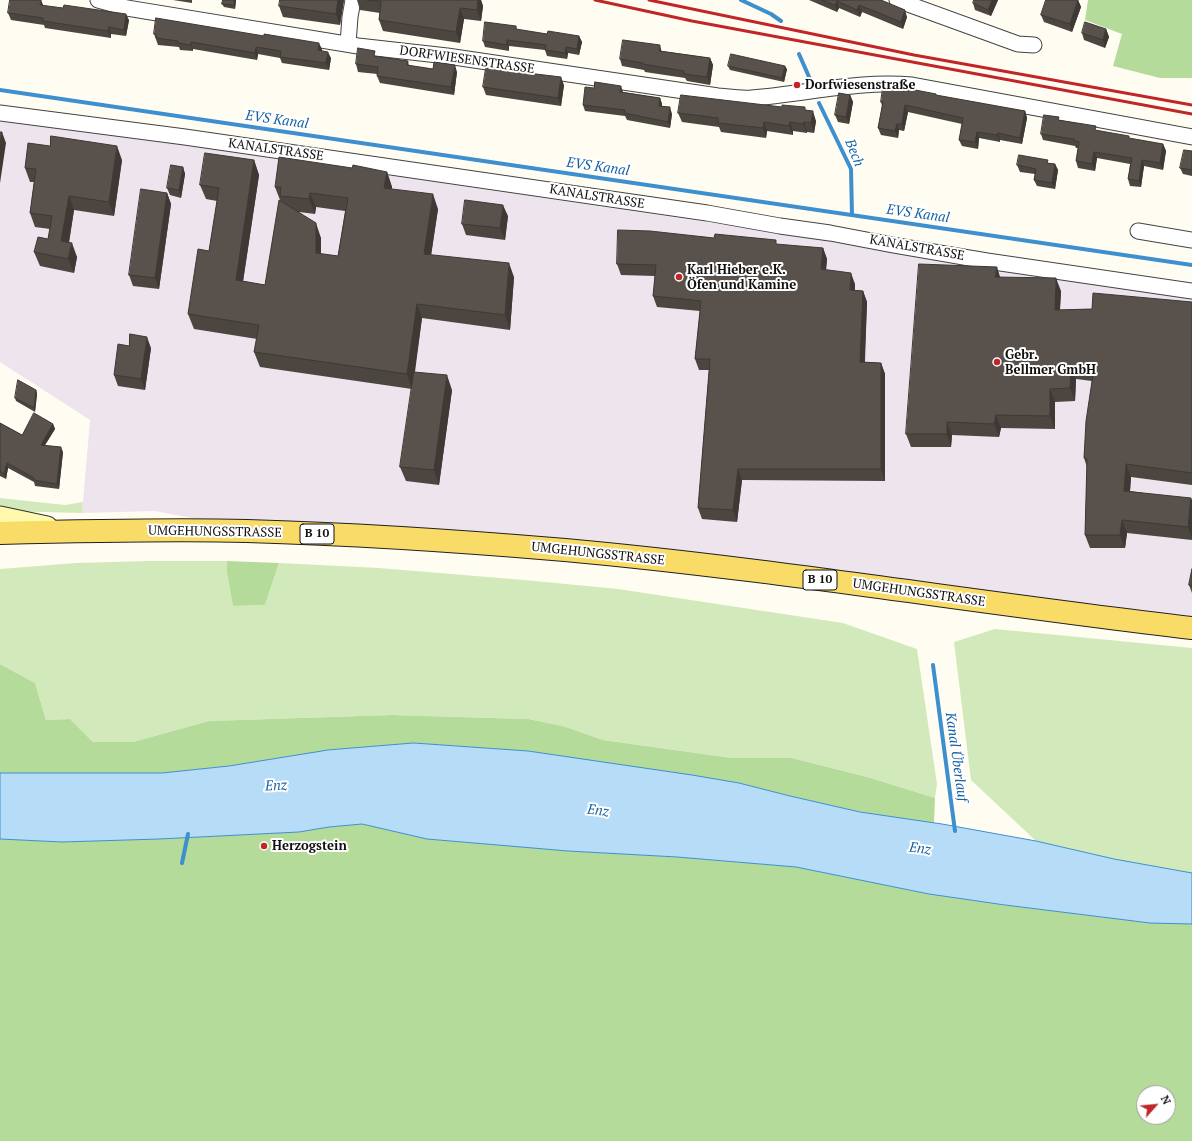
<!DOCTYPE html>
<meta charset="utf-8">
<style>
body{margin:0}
#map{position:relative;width:1192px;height:1141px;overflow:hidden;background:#fffdf2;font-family:"PT Serif",serif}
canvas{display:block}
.north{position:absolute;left:1136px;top:1085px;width:40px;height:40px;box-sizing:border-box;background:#fff;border:1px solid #9f9f9f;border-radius:50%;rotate:63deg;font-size:11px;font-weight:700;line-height:16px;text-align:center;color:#101010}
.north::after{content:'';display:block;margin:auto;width:14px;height:18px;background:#c22528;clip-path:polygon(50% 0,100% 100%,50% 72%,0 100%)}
</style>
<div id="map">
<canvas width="1192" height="1141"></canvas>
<div class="north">N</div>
</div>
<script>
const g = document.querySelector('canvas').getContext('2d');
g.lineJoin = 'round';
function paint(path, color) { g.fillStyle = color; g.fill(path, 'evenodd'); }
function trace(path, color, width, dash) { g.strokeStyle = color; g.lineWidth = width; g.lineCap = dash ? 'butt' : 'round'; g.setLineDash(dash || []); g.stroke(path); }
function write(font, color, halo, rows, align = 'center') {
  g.font = font + ' "PT Serif",serif'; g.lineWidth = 4; g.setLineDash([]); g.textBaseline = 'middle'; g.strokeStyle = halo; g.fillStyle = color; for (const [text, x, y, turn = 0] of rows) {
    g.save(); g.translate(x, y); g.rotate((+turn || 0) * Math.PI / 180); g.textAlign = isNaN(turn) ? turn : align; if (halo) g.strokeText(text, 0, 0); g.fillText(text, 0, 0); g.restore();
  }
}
paint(new Path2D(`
 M0 118 1052 273 1192 297V616L1066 602 202 520 155 511 82 513 90 420 0 362Z`), '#ede4ee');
paint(new Path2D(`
 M0 498 65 505 83 502 82 513 0 511Z
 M148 561H227V573L233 606 265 605 279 563 379 568 524 580 618 589 843 623 917 649 937 784 935 798 871 778 792 758H732L603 740 563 726 528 719 392 715 209 721 133 742H93L70 719 46 720 35 683 0 664V569L76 563Z
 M995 629 1192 648V873L1114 859 1036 841 971 780 954 642Z`), '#d2eabb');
paint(new Path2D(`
 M1088 0H1192V78H1160L1113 66 1122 34 1085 20Z
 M227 561 279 563 265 605 233 606 227 573Z
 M0 664 35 683 46 720 70 719 93 742H133L209 721 392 715 528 719 563 726 603 740 732 758H792L871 778 935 798 934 823 860 812 790 796 739 783 528 751 414 743 328 750 229 766 162 773H0Z
 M362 824 427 839 568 851 677 857 796 867 929 894 1005 905 1150 923 1192 924V1141H0V839L62 842 159 839 299 832 329 827ZM1144 1093H1168V1117H1144Z`), '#b5db9a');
const water = new Path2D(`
 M414 743 528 751 692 775 739 783 790 796 860 812 942 824 1036 841 1114 859 1192 873V924L1150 923 1005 905 929 894 796 867 677 857 568 851 427 839 362 824 329 827 299 832 159 839 62 842 0 839V773H162L229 766 328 750Z`);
paint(water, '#b6dcf7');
trace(water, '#3d8fce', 1);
trace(new Path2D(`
 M741 0 771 14 781 21
 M799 54 813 86
 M0 90 1192 265
 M819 103 851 169 852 215
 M933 665 955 831
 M182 863 188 834`), '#3d8fce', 4);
const street = new Path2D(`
 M98 0 127 8 358 46 447 56 718 96C729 97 741 99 752 98 805 94 859 80 912 85L1192 137
 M897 0 1018 44 1034 45
 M348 44 350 17 353 0
 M0 113 185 137 707 213 780 226 830 233 893 245 987 261 1192 291
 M1138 231 1192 240`);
const secondary = new Path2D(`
 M0 517 47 527`);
const primary = new Path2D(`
 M0 533C82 531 164 529 247 531 353 534 459 541 565 550 775 569 983 604 1192 628`);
trace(street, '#434343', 17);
trace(secondary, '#323232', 23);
trace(primary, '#212121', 24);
trace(street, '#fff', 15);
trace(secondary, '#fff9ad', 21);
trace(primary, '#f9db68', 22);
trace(new Path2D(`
 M595 0 692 21 1192 114
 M649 0 914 55 1192 105`), '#c22528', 3);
paint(new Path2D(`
 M173 0H192V3Z
 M223 0H236L235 9 224 7 222 4Z
 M344 0 340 25 283 17 279 6Z
 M357 0H481L483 6 481 21 464 19 460 43 383 31 379 20 380 13 360 10Z
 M809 0H881L907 17 903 29 862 12 860 17 839 8 837 12Z
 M998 0 991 16 975 10 973 3Z
 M1046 0H1078L1081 7 1072 32 1044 22 1041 15Z
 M43 6 129 20 126 36 111 34V38L45 28 44 25 11 20 8 13Z
 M516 26 517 30 547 34 579 36 582 42 579 55 568 53 567 59 547 56 545 50 509 46V51L485 47 483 41Z
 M1106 29 1109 37 1105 48 1084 40 1082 33Z
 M154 34 322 49V51L331 58 329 70 282 63 280 58 258 54 257 60 193 49V51L180 50 179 47 158 45Z
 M662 51 710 58 713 65 710 85 687 81 685 78 645 72 644 70 622 66 620 59Z
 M377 56 408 61 409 66 457 72 454 95 380 83 377 76V74L358 72 356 64Z
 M728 66 787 69 784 82 730 70Z
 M564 85 561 106 486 95 483 87Z
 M904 91 937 96 1025 111 1027 118 1022 144 1000 140V142L979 138 978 149 962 146 959 140 962 124 908 112 904 131 899 130 898 138 881 135 878 128 882 106 881 102Z
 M623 92 660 98 662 104V106L672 114 670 128 627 120 625 116 585 111 583 105Z
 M850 95 853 102 849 124 838 122 835 115Z
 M807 110 816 121 814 133 807 132V133L793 131V135L767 131 766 138 721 132 719 127 682 122 678 113Z
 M1060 120 1098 131 1130 139 1163 144 1166 151 1163 170 1144 166 1141 187 1130 186 1128 179 1130 164 1097 158 1095 171 1078 168 1076 161 1078 148H1076L1075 146 1043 140 1041 134Z
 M1192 151V176L1183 174 1180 168Z
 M122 160 114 216 74 210 69 242 77 257 74 273 40 266 34 252 48 239 50 229 35 227 30 213 34 182H30L25 168Z
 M254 160 259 175 243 281 265 285 280 200 275 187 387 172 392 187V189L438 209 431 255 514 277 510 330 422 318 415 372 452 390 439 485 406 481 400 467 412 389 260 367 254 352 257 339 194 329 188 314 209 251 217 201 206 199 200 185ZM316 207 345 211 338 256 321 254V238L299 212 315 214Z
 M1049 163 1055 164 1058 170 1055 189 1037 186 1034 180 1035 174 1020 172 1017 165Z
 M183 167 185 174 181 198 170 195 167 188Z
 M167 193 171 204 159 289 133 286 129 275Z
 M508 216 505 240 466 235 462 224Z
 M778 245 823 248 827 259 826 270 855 284V290L863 291 867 302 865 362 881 363 885 374V481L742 480 737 522 702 519 698 508 709 370H699L695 359 700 311 657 307 653 296 655 276 621 275 617 264Z
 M1000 277 1061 291 1060 310 1092 309 1192 302V485L1131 477 1130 491 1192 500V540L1127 533 1125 548H1090L1085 535 1087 467 1084 458 1092 381 1076 379 1075 401 1055 402V429L1001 428 999 437 952 435 951 447H911L906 434Z
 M151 348 145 390 118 386 114 375Z
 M36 390 37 394 35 412 16 401 15 398Z
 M0 423 22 435 53 424 55 429 45 445 63 452 59 489 35 486 34 482 8 468 6 479 0 476Z
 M1192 569V593L1189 585Z`), '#4c4641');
paint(new Path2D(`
 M41 0 44 7 40 5Z
 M234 0H236L235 9 234 5Z
 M338 0H344L340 25 336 14Z
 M478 0H481L483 6 481 21 477 10Z
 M992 0H998L991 16 988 10Z
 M1078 0 1081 7 1072 32 1070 24Z
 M837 1 839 8 837 12 835 5Z
 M859 5 862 12 860 17 857 10Z
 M460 8 464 19 460 43 456 32Z
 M905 10 907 17 903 29 901 22Z
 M126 14 129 20 126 36 124 30Z
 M109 27 111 34V38L108 31Z
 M1106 29 1109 37 1105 48 1103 40Z
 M579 36 582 42 579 55 577 49Z
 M507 40 509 46V51L507 45Z
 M191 42 193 49V51L191 45Z
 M319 43 322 49 321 57 318 50Z
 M660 45 662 53 659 51Z
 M256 47 258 54 257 60 255 53Z
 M566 47 568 53 567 59 565 53Z
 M328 52 331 58 329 70 326 63Z
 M710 58 713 65 710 85 707 77Z
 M455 65 457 72 454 95 451 87Z
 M785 66 787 69 784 82 782 78Z
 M561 77 564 85 561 106 558 98Z
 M621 86 623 92H620Z
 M850 95 853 102 849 124 846 117Z
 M660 98 662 104 661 112 659 106Z
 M905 105 908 112 904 131 902 124Z
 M670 107 672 114 670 128 668 122Z
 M813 111 816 121 814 133 811 123Z
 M1025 111 1027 118 1022 144 1020 138Z
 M764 122 767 131 766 138 763 128Z
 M790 122 793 131V135L789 126Z
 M804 122 807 132V133L803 124Z
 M897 124 899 130 898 138 895 131Z
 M2 132 6 143 0 183V144Z
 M977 132 979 138 978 149 975 142Z
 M998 133 1000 140V142L997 135Z
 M1163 144 1166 151 1163 170 1160 163Z
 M117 146 122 160 114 216 109 202Z
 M1094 152 1097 158 1095 171 1092 164Z
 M254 160 259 175 241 295 236 280Z
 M1142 160 1144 166 1141 187 1139 181Z
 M1055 164 1058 170 1055 189 1052 183Z
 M183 167 185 174 181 198 179 190Z
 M387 172 392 187 389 202 384 188Z
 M167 193 171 204 159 289 155 278Z
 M310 193 316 207 315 214 309 199Z
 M433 194 438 209 429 269 424 254Z
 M69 196 74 210 67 255 61 241Z
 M503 205 508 216 505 240 500 228Z
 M316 223 321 238V268L316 253Z
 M72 243 77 257 74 273 68 259Z
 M823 248 827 259 825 280 821 269Z
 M509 263 514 277 510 330 505 315Z
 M997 267 1001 280 995 277Z
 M851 273 855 284 854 301 850 290Z
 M1056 278 1061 291 1059 323 1055 310Z
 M863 291 867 302 864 373 860 362Z
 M417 304 422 318 412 389 407 374Z
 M147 337 151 348 145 390 141 379Z
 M881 363 885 374V481L881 469Z
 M1071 366 1076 379 1075 401 1070 388Z
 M447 375 452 390 439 485 434 470Z
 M1050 389 1055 402V429L1050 416Z
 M36 390 37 394 35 412 34 408Z
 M996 415 1001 428 999 437 994 424Z
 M947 422 952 435 951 447 947 434Z
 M53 424 55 429 42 450 41 445Z
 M61 447 63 452 59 489 57 484Z
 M7 463 8 468 6 479 4 474Z
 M1126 464 1131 477 1129 504 1124 491Z
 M738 469 742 480 737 522 733 510Z
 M1191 498 1192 500V538L1188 527Z
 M1122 520 1127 533 1125 548 1120 535Z`), '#3e3935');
const building = new Path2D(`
 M10 0H41L40 5 63 8 64 5 126 14 124 30 109 27 108 31 43 21V18L8 13Z
 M223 0H234V5L222 4Z
 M280 0H338L336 14 279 6Z
 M367 0H478L477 10 460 8 456 32 379 20 381 2Z
 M822 0H881L905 10 901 22 859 5 857 10 837 1 835 5Z
 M974 0H992L988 10 973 3Z
 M1046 0H1078L1070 24 1041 15Z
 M156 18 264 36V34L319 43 318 50 328 52 326 63 280 57 281 51 256 47 255 53 191 42V45L178 43V41L156 38V34H154Z
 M485 22 516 26V29L547 34 548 31 579 36 577 49 566 47 565 53 545 50 546 45 507 40V45L483 41Z
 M1085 22 1106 29 1103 40 1082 33Z
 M623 40 660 45 659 51 710 58 707 77 684 74V71L643 64V63L620 59Z
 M358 48 375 51 374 56 408 61 407 65 433 69 434 62 455 65 451 87 377 76 378 67 356 64Z
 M731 54 785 66 782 78 728 66Z
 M486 68 561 77 558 98 483 87Z
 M595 82 621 86 620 92 660 98 659 106 670 107 668 122 624 113 625 110 583 105 585 87 594 88Z
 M883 88 904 91 905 88 936 94V95L1025 111 1020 138 998 133 997 135 977 132 975 142 959 140 963 118 905 105 902 124H897L895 131 878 128 883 102H881Z
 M839 93 850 95 846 117 835 115Z
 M681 95 782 107V105L805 107V110L813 111 811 123 804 122 803 124 790 122 789 126 764 122 763 128 718 123V118L678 113Z
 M1044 115 1059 117 1058 120 1096 126 1095 130 1129 136V138L1163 144 1160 163 1142 160 1139 181 1128 179 1132 158 1094 152 1092 164 1076 161 1079 142 1074 141V139L1041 134Z
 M0 132H2L0 144Z
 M51 136 117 146 109 202 69 196 61 241 72 243 68 259 34 252 38 237 48 239 52 216 30 213 36 169 25 168 28 143 50 146Z
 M1184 150 1192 151V170L1180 168Z
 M205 153 254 160 236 280 265 285 279 200 316 223V253L338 256 348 198 310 193 309 199 280 196 281 187H275L279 157 352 168 353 165 387 172 384 188 433 194 424 254 509 263 505 315 417 304 407 374 254 352 259 325 188 314 198 249 209 251 219 188 200 185Z
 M1019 155 1048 160 1047 163 1055 164 1052 183 1034 180 1036 169 1017 165Z
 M171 165 183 167 179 190 167 188Z
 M141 189 167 193 155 278 129 275Z
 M465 200 503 205 500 228 462 224Z
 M618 230 650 231 714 238 715 234 776 240V244L823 248 821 269 851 273 850 290 863 291 860 362 881 363V469H738L733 510 698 508 710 359H695L701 301 653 296 656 265 617 264Z
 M919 264 997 267 995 277 1056 278 1055 310 1092 309 1093 293 1192 302V473L1126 464 1124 491 1191 498 1188 527 1122 520 1120 535H1085L1087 459 1084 458 1086 421 1094 368 1071 366 1070 388 1050 389V416L996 415 994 424 947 422V434H906Z
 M130 334 147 337 141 379 114 375 118 344 129 346Z
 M414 372 447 375 434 470 400 467Z
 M18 380 36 390 34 408 15 398Z
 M34 413 53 424 41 445 61 447 57 484 34 480V478L7 463 4 474 0 471V423L22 435Z
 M1192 569V586L1189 585Z`);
paint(building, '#58514c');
trace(building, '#3e3935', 1);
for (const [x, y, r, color] of [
 [797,85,4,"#c22528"],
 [679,277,4,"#c22528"],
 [997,362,4,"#c22528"],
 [264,846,4,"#c22528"]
]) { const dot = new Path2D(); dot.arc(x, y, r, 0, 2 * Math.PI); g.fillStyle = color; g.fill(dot); trace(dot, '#fff', 1.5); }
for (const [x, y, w] of [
 [317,534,34],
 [820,580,34]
]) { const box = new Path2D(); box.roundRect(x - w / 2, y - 10, w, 20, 3); g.fillStyle = '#fff'; g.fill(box); trace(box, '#101010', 1); }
write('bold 12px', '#101010', null, [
 ["B 10",317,534],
 ["B 10",820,580]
]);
write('13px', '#101010', '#fff', [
 ["DORFWIESENSTRASSE",467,60,8],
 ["KANALSTRASSE",276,150,8],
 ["KANALSTRASSE",597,197,9],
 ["KANALSTRASSE",917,248,10],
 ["UMGEHUNGSSTRASSE",215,532,1],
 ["UMGEHUNGSSTRASSE",598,554,6],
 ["UMGEHUNGSSTRASSE",919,593,8]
]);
write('bold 13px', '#101010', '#fff', [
 ["Dorfwiesenstraße",805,85],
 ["Karl Hieber e.K.",687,270],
 ["Öfen und Kamine",687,285],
 ["Gebr.",1005,355],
 ["Bellmer GmbH",1005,370],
 ["Herzogstein",272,846]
], 'left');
write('italic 14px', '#1761a3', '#fff', [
 ["EVS Kanal",277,120,8],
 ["Bech",854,153,68],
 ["EVS Kanal",598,167,8],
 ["EVS Kanal",918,214,8],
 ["Kanal Überlauf",956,757,82],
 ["Enz",276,786,-3],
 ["Enz",598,811,7],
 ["Enz",920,849,7]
]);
</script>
